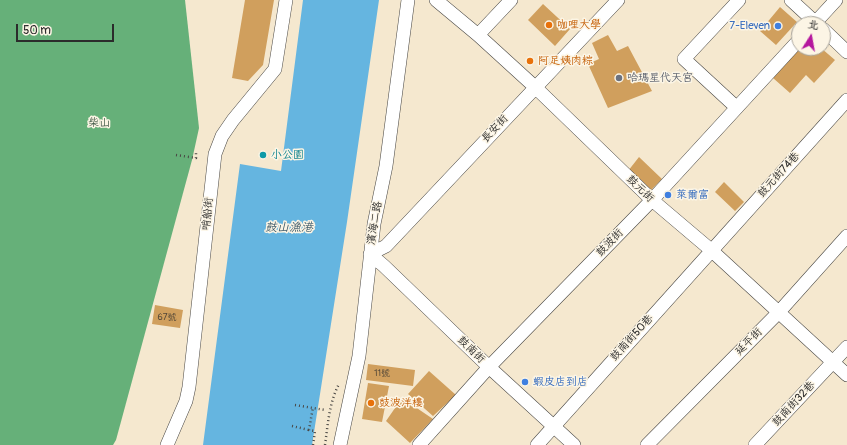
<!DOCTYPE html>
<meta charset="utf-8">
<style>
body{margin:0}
#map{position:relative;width:847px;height:445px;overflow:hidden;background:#f5e8cf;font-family:Pangolin,"LXGW WenKai TC",sans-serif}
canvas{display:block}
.north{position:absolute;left:791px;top:16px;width:40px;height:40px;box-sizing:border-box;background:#fcf5e5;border:1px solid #a8a49b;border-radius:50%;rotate:11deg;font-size:11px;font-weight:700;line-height:16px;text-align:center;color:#2b2b2b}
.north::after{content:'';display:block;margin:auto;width:14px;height:18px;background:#b5179e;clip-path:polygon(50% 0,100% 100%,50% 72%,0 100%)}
.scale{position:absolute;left:16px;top:24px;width:98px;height:18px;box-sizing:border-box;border:2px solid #2b2b2b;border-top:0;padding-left:5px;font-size:12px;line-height:14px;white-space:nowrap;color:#2b2b2b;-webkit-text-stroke:3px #fcf5e5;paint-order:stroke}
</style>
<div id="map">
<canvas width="847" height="445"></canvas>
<div class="north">北</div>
<div class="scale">50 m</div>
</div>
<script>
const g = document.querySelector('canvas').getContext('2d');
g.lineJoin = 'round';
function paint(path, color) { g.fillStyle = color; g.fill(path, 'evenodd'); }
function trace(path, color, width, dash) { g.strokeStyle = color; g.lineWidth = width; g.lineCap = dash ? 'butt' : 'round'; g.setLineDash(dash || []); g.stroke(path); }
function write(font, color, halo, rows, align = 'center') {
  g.font = font + ' Pangolin,"LXGW WenKai TC",sans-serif'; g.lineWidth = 3; g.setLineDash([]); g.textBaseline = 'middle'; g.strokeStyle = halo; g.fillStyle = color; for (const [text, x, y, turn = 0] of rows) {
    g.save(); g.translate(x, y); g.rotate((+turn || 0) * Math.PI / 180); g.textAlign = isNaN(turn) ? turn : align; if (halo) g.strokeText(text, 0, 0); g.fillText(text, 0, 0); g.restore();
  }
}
paint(new Path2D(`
 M0 0H185L199 128 192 160 116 440 113 445H0Z`), '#66b079');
paint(new Path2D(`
 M303 0H379L347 222 312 445H203L240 164 281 171Z`), '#65b5e0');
paint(new Path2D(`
 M245 0H274L263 65 248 81 232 78Z
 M543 4 570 29 555 46 528 20Z
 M780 7 797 22 776 45 760 31Z
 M608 35 617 51 628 46 652 91 608 108 588 64 599 59 592 43Z
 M800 48H821L835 60 814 83 806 75 790 93 773 78Z
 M639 157 662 179 650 191 628 171Z
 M724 182 744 202 735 211 715 192Z
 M155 305 183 310 180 328 152 324Z
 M368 364 415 370 413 386 366 380Z
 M429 371 456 395 433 416 408 394Z
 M368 383 389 386 382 422 362 419Z
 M402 398 433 419 410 443 386 421Z`), '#d09f5d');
const minor = new Path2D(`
 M436 0 478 35 535 87 652 200 711 250 847 375
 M791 0 817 24
 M814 24 836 0
 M823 29 847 52
 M478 35 511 0
 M736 107 684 59 739 0
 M167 445 186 401 189 387 215 154 222 136 233 120 275 69 286 0
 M340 445 359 356 374 224 386 166 408 0
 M419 445 489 367 652 200 799 40
 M537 445 847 100
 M574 445 489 367 384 266 370 254 386 246 618 0
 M647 445 779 312 847 236
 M755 445 847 347`);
trace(minor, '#494744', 14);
trace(new Path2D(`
 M176 155 196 158V153
 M295 405 325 410
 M292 426 309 430
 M313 445 315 431 309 430 313 407
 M325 445C328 424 329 403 339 384`), '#494744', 2.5, [1, 3]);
trace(minor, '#fff', 13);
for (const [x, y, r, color] of [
 [549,25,4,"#e8710a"],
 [778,26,4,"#3f7fe0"],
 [530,61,4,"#e8710a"],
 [619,78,4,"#6b7280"],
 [263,155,4,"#0f9aa8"],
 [668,195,4,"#3f7fe0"],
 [525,382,4,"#3f7fe0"],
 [371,403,4,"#e8710a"]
]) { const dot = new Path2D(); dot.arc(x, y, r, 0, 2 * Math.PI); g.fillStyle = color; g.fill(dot); trace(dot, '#fcf5e5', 1.5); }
write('9px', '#544838', null, [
 ["67號",167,318],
 ["11號",382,374]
]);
write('11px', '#c56008', '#fcf5e5', [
 ["咖哩大學",557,25],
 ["阿足姨肉粽",538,61],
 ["鼓波洋樓",379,403]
], 'left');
write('11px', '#366cbe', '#fcf5e5', [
 ["7-Eleven",770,26,"right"],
 ["萊爾富",676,195],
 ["蝦皮店到店",533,382]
], 'left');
write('11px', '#5b616d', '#fcf5e5', [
 ["哈瑪星代天宮",627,78]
], 'left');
write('11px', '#445c49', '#fcf5e5', [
 ["柴山",99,123]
]);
write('11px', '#2b2b2b', '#fcf5e5', [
 ["長安街",495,129,-47],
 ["鼓元街74巷",779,175,-48],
 ["鼓元街",640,189,44],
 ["哨船街",208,214,-84],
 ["濱海二路",375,223,-80],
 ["鼓波街",610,243,-46],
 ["鼓南街50巷",632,338,-48],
 ["延平街",749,342,-45],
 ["鼓南街",471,350,44],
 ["鼓南街32巷",794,404,-47]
]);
write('11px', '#0d838f', '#fcf5e5', [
 ["小公園",271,155]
], 'left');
write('italic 12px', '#3f5b6a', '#fcf5e5', [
 ["鼓山漁港",289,228]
]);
</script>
